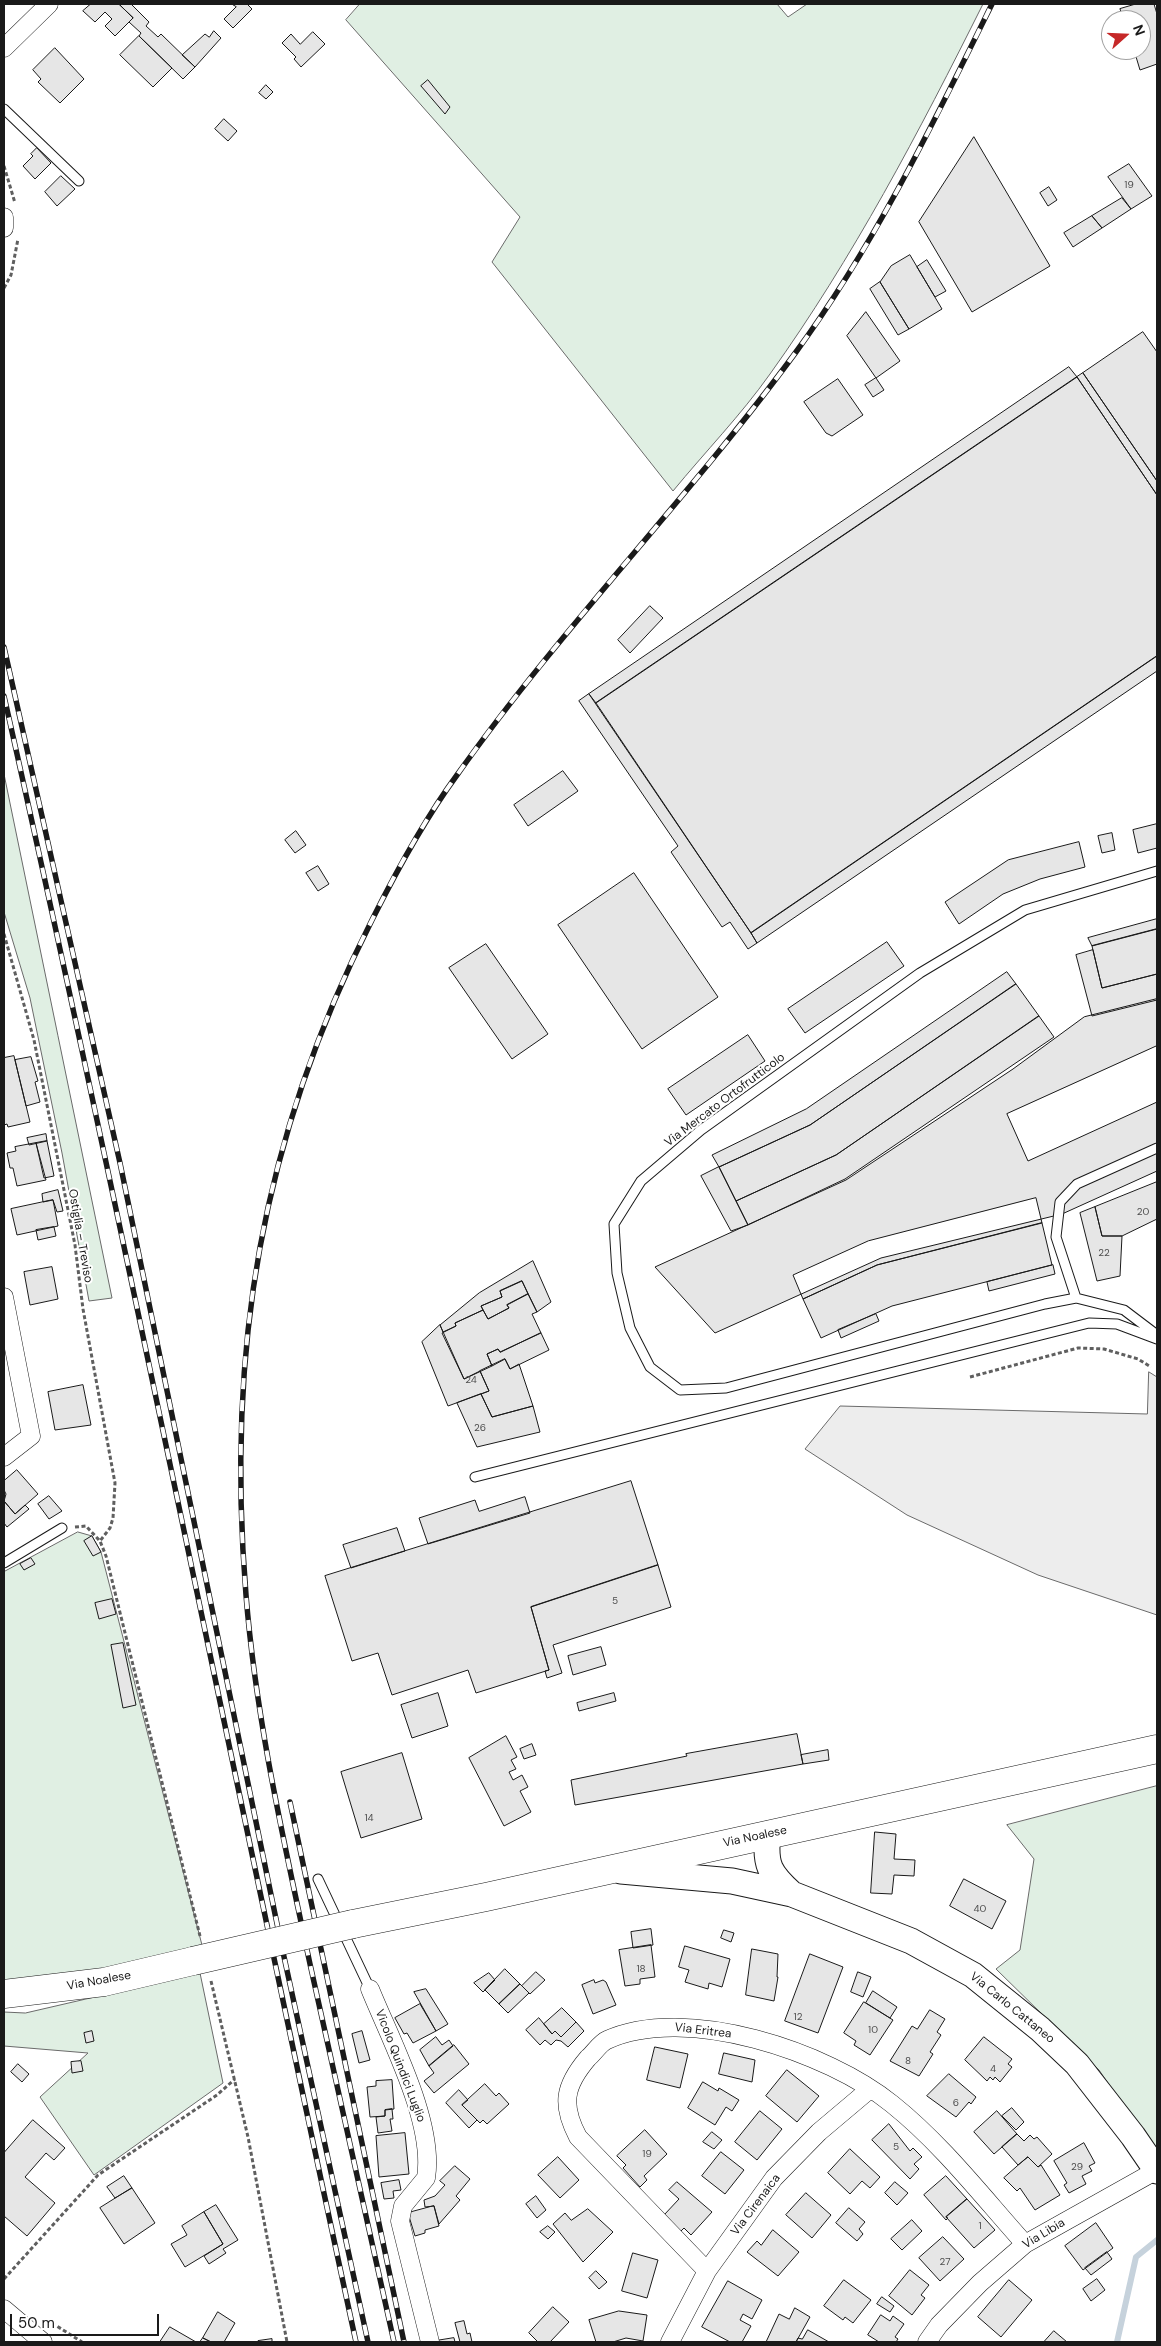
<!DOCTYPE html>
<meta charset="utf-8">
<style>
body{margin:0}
#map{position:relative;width:1161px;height:2346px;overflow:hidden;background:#fff;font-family:"DM Sans",sans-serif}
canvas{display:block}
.frame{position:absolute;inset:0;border:5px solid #1a1a1a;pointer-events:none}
.north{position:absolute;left:1101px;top:10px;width:50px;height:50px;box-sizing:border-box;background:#fff;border:1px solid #a3a3a3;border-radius:50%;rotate:70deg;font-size:14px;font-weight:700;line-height:20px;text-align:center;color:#1a1a1a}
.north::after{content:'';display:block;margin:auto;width:18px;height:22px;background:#c62828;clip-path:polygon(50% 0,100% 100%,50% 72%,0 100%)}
.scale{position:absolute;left:10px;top:2314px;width:149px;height:22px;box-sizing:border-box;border:2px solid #1a1a1a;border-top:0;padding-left:6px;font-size:15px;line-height:18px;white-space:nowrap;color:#1a1a1a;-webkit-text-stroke:4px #fff;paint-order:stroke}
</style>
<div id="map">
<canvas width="1161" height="2346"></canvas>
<div class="frame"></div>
<div class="north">N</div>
<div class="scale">50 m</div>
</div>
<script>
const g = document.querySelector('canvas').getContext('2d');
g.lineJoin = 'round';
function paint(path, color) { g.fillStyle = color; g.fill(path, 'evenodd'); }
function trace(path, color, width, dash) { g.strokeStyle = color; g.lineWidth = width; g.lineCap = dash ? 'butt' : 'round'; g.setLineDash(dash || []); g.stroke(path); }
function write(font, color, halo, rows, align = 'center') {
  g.font = font + ' "DM Sans",sans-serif'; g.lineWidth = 4; g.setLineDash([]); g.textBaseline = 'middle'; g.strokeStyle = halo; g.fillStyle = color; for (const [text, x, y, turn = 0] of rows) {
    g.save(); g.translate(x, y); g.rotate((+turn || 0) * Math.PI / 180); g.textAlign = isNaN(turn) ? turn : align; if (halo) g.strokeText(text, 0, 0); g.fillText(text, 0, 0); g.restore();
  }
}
const green = new Path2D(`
 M360 4H777L788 17 807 4H983C919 132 853 258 770 374 741 415 705 452 673 491L492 262 520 217 346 20Z
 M4 774 112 1298 89 1301 62 1153 30 998 4 912Z
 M78 1532 92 1536 101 1552 203 1949 98 1973 4 1982V1572Z
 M1157 1786V2156L1099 2070 996 1969 1020 1950 1034 1859 1007 1825Z
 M200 1973 223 2083 94 2175 40 2097 88 2053 4 2046V2012L25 2013Z`);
paint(green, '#e0efe3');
trace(green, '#6a6a6a', 1);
const parking = new Path2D(`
 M1149 1372 1157 1377V1615L1038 1575 907 1515 805 1449 840 1406 1147 1414Z`);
paint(parking, '#ededed');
trace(parking, '#6a6a6a', 1);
trace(new Path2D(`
 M1117 2342 1136 2257 1157 2240`), '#c6d2dc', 6);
const building = new Path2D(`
 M91 4H119L133 18 115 36 105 26 112 19 105 12 95 22 83 11Z
 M119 4H131L149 22 146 26 158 37 161 34 195 67 183 79 139 36 141 33 129 22 133 18Z
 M232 4H247L252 9 233 28 224 19 236 7Z
 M1136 4H1154L1157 14V64L1140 70 1134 50H1141V20H1124L1120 9Z
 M214 31 221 38 195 67 182 55 205 34 209 37Z
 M313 32 325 44 301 67 294 59 296 57 282 43 291 34 300 44Z
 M139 36 172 68 153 87 120 55Z
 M55 48 84 79 60 103 38 82 41 79 33 70Z
 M428 80 450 107 445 114 421 86Z
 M266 85 273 92 266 99 259 93Z
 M224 119 237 131 228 141 215 129Z
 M974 137 1050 266 972 312 919 222Z
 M37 148 51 163 35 179 23 166 33 156 31 154Z
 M1129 164 1152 196 1131 209 1108 177Z
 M61 176 75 189 57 206 45 192Z
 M1049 187 1057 200 1048 206 1040 193Z
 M1122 198 1131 209 1102 228 1092 216Z
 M1092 216 1102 228 1073 247 1064 233Z
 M910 255 942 309 909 329 880 282 891 266Z
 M927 260 946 291 935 297 917 267Z
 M880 282 909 329 898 335 870 289Z
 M866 312 900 361 876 378 847 336Z
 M1143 332 1157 352V481L1083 373Z
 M1069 367 1077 377 596 703 589 694Z
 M1083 373 1157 481V495L1077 377Z
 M1077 377 1157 495V656L751 933 596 703Z
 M876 378 884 390 873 397 865 385Z
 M838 379 863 415 832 436 826 433 804 402Z
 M650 606 663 618 630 653 618 640Z
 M1157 656V671L757 943 751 933Z
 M589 694 751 933 757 943 748 949 730 922 722 927 671 852 678 846 579 701Z
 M563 771 578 791 528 826 514 805Z
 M1157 824V848L1138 853 1133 830Z
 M296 831 306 845 295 853 285 840Z
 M1112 833 1115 850 1102 853 1098 836Z
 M1079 842 1085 867 1040 879 1003 894 959 924 945 902 1008 860Z
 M318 866 329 884 318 891 306 873Z
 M634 873 718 997 642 1049 558 925Z
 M1157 919V929L1092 946 1088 938Z
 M1157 929V974L1102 988 1092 946Z
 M887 942 904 966 805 1033 788 1009Z
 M486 944 548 1034 512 1059 449 968Z
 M1093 950 1102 988 1157 974V1000L1092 1016 1076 955Z
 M1007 972 1016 984 810 1125 719 1167 712 1155 806 1109Z
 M1016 984 1039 1016 836 1155 736 1201 719 1167 810 1125Z
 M1157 999V1171L1062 1214 881 1258 715 1333 655 1267 846 1180 1013 1069 1084 1017Z
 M1039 1016 1054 1037 845 1179 748 1225 736 1201 836 1155Z
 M748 1035 765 1061 686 1115 668 1089Z
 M1157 1046V1102L1028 1161 1007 1114Z
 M14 1056 30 1122 8 1127 7 1124 4 1125V1058Z
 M31 1057 38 1081 35 1082 40 1102 26 1106 15 1060Z
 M46 1134 47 1141 29 1145 27 1138Z
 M47 1141 54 1176 44 1178 36 1143Z
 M36 1143 46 1180 17 1186 13 1168H10L7 1153 16 1151 15 1147Z
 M719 1167 748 1225 731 1231 701 1176Z
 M1157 1182V1219L1122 1236H1102L1095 1207Z
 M58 1190 63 1211 57 1212 53 1200 43 1202 42 1194Z
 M1036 1198 1042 1223 877 1265 803 1299 793 1275 868 1241Z
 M53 1200 58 1226 17 1235 11 1209Z
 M1095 1207 1102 1236H1122L1120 1276 1097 1281 1080 1213Z
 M1042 1223 1052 1265 892 1306 821 1338 803 1299 877 1265Z
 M54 1227 56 1236 38 1240 36 1230Z
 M533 1261 551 1302 537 1312 522 1281 500 1291 502 1297 481 1306 483 1310 455 1323 456 1326 443 1332 440 1325 479 1293Z
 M1053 1265 1055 1274 989 1291 987 1282Z
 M52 1267 58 1299 30 1305 24 1272Z
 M522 1281 528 1294 507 1305 509 1308 488 1319 481 1306 502 1297 500 1291Z
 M528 1294 537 1312 532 1314 541 1333 500 1352 498 1349 487 1354 492 1366 464 1379 442 1333 456 1326 455 1323 483 1310 488 1319 509 1308 507 1305Z
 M876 1314 879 1321 841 1338 838 1330Z
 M440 1325 464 1379 480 1371 489 1391 448 1406 422 1342Z
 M541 1333 549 1350 510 1369 505 1359 492 1366 487 1354 498 1349 500 1352Z
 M505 1359 510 1369 519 1364 533 1406 492 1417 481 1394 489 1391 480 1371Z
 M83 1385 91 1425 55 1430 48 1392Z
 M481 1394 492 1417 533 1406 540 1432 477 1447 457 1403Z
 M17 1470 38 1494 15 1514 4 1501 6 1494 4 1490V1481Z
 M631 1481 658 1565 531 1607 549 1670 476 1693 468 1670 392 1695 378 1653 352 1661 325 1576Z
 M49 1496 62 1511 49 1519 38 1504Z
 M525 1497 530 1513 428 1544 419 1518 475 1500 479 1511Z
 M4 1501 15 1514 25 1505 29 1509 7 1527 4 1523Z
 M397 1528 405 1551 351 1568 343 1545Z
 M92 1536 101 1552 93 1556 84 1541Z
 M31 1558 35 1564 24 1570 20 1564Z
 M658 1565 671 1607 553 1645 562 1673 547 1678 545 1671 549 1670 531 1607Z
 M112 1599 116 1614 99 1619 95 1603Z
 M123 1643 136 1705 123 1708 111 1645Z
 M601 1647 606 1665 573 1675 568 1656Z
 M438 1693 448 1726 412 1738 401 1705Z
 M614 1693 616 1701 579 1711 577 1703Z
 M797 1734 803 1764 575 1805 571 1780 687 1756 686 1754Z
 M506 1736 517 1757 511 1760 516 1769 509 1772 513 1780 522 1775 528 1787 520 1791 531 1812 504 1826 469 1758Z
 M532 1744 536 1755 524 1759 520 1749Z
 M828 1750 829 1760 803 1764 801 1755Z
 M402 1753 422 1819 361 1838 341 1772Z
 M875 1832 896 1834 894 1859 915 1860 914 1876 894 1875 892 1894 871 1893Z
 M964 1879 1006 1901 992 1929 950 1906Z
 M651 1929 653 1945 633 1948 631 1932Z
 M724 1930 734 1933 731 1942 721 1938Z
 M651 1945 655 1977 640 1979V1984L625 1986 619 1950Z
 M685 1946 730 1959 722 1987 709 1983 708 1989 685 1982 689 1970 679 1967Z
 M752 1949 778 1954 777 1977H778L774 2001 746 1995Z
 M810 1954 843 1967 818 2033 785 2021Z
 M505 1969 520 1984 499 2004 485 1990Z
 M536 1972 545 1980 530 1994 522 1986Z
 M858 1972 871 1977 863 1997 851 1992Z
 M489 1973 495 1980 483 1992 474 1983Z
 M594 1980 595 1983 603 1980 606 1982 616 2005 593 2014 582 1985Z
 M520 1984 529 1993 508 2013 499 2004Z
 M426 1989 448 2024 436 2031 414 1992Z
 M873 1991 897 2007 890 2018 866 2003Z
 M864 2002 893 2020 870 2055 854 2045 856 2041 844 2033Z
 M420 2004 436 2031 413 2043 407 2033 404 2034 395 2018Z
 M562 2008 576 2022 561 2037 555 2031 552 2034 544 2024Z
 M930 2010 945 2019 937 2032 941 2035 930 2052 933 2054 919 2076 890 2061 912 2026 917 2029Z
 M539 2018 552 2034 555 2031 561 2037 576 2022 584 2031 568 2047 561 2041 556 2040 551 2045 545 2040 540 2045 526 2030Z
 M92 2031 94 2041 86 2043 84 2033Z
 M362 2031 370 2060 359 2063 352 2034Z
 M436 2037 442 2045 449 2040 453 2046 429 2066 420 2050Z
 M984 2037 1012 2059 1008 2064 1012 2067 1000 2082 995 2077 993 2080 990 2077 987 2081 965 2060Z
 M454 2045 469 2064 434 2093 424 2081 434 2073 429 2066Z
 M655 2047 688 2054 680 2088 647 2080Z
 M724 2053 755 2060 752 2082 719 2074Z
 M81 2061 83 2071 72 2073 71 2062Z
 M18 2064 29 2074 22 2082 11 2072Z
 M787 2070 819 2096 797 2122 766 2096Z
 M949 2074 976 2097 971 2104 969 2102 956 2117 927 2096Z
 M392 2080 394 2109 385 2110V2116L370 2117 367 2087 376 2086V2081Z
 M703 2082 718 2091 719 2088 739 2100 732 2111 726 2107 715 2125 688 2108Z
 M485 2084 496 2096 499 2093 509 2104 487 2124 483 2120 480 2123 462 2105Z
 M459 2090 468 2100 462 2105 477 2120 469 2128 446 2103Z
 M1012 2108 1024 2122 1016 2130 1002 2116Z
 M392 2109 393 2119H390L392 2131 378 2133 376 2117 385 2116V2110Z
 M760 2111 782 2129 757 2160 735 2142Z
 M997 2111 1017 2134 994 2154 974 2132Z
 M33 2120 65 2148 54 2160 46 2153 25 2177 55 2203 27 2236 4 2216V2153Z
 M889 2124 910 2151 913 2148 922 2157 914 2164 919 2169 910 2179 872 2140Z
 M645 2130 667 2154 644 2176 647 2180 640 2187 623 2168 626 2165 617 2156Z
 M712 2132 722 2140 714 2149 703 2142Z
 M405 2133 409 2174 379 2177 376 2136Z
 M1017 2134 1024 2141 1030 2135 1034 2139 1037 2137 1052 2154 1038 2167 1028 2157 1018 2165 1002 2147Z
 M1084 2143 1095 2163 1089 2166 1092 2171 1082 2176 1086 2184 1069 2193 1064 2185 1067 2183 1054 2161Z
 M850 2149 880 2177 870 2188 862 2181 850 2194 828 2173Z
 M721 2152 744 2170 725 2194 702 2176Z
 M558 2157 579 2180 560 2198 538 2175Z
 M1028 2157 1038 2167 1041 2165 1060 2195 1035 2210 1020 2188 1017 2191 1004 2178Z
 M455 2166 470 2179 456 2196 460 2200 439 2224 434 2206 425 2207 424 2200 435 2196 445 2185 440 2181Z
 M124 2176 132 2188 115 2198 107 2187Z
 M946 2176 967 2199 946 2217 948 2218 946 2220 924 2195Z
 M399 2180 401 2190 393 2191 394 2198 384 2199 381 2183Z
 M677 2182 712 2212 691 2235 684 2228 681 2231 664 2215 679 2199 669 2190Z
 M895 2182 908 2193 897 2205 885 2193Z
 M132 2188 155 2223 124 2244 100 2208Z
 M806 2193 831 2215 812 2238 786 2215Z
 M536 2196 546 2210 537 2218 526 2204Z
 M967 2199 995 2230 974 2248 946 2217Z
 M216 2205 238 2240 223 2249 226 2253 209 2264 204 2256 223 2244 204 2212Z
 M434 2206 439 2226 425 2230V2233L415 2236 408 2213Z
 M849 2208 865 2222 859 2229 863 2234 857 2241 836 2223Z
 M588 2209 613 2232 583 2262 553 2224 565 2213 571 2220Z
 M204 2212 223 2244 185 2267 171 2244 187 2235 182 2226Z
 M912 2220 922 2231 902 2250 891 2239Z
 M1096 2223 1113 2248 1083 2270 1065 2246Z
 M548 2226 555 2232 548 2239 540 2232Z
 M773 2230 799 2252 778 2276 747 2252 757 2241 761 2245Z
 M943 2237 964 2259 940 2281 919 2258Z
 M1107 2252 1112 2259 1091 2275 1085 2268Z
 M633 2253 658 2260 647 2298 622 2291Z
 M910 2270 929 2285 921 2295 925 2298 912 2315 889 2296Z
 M596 2271 607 2282 599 2289 589 2278Z
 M1097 2279 1105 2290 1091 2301 1083 2289Z
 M844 2280 871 2300 853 2323 845 2317 843 2320 824 2306Z
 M1009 2280 1032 2300 1001 2337 978 2317Z
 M728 2281 762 2300 752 2319 743 2314 740 2320 751 2326 742 2342H730L702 2327Z
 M882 2297 894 2306 890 2312 877 2304Z
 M553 2307 569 2322 550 2342H538L529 2333Z
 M795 2308 810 2317 796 2342H766L779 2314 789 2319Z
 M619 2311 647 2315 643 2341 626 2338 613 2342H596L589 2320Z
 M218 2312 235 2323 224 2342H211L203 2338Z
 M881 2315 890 2321 893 2316 904 2324 895 2337 898 2339 896 2342H879L868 2335Z
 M464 2321 467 2334 470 2333 472 2342H460L455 2323Z
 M170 2327 196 2342H160Z
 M808 2330 829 2342H796L798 2338 802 2339Z
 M1054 2331 1067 2342H1044Z
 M203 2338 211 2342H200Z
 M454 2338 455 2342H436L435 2341Z
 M272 2339V2342H258V2341Z`);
paint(building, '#e6e6e6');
trace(building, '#1a1a1a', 1);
const service = new Path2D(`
 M4 109 79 181
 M1157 871 1025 910 920 973 701 1130 641 1181 614 1224 617 1273 630 1328 650 1367 680 1390 726 1388 1045 1304 1076 1298 1124 1310 1157 1335
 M1076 1298 1056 1237 1060 1202 1077 1184 1157 1148
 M475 1477 1089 1323 1117 1324 1157 1339
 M4 1563 62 1528
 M318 1879 370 1989`);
const minor = new Path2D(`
 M4 48 49 4
 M4 217V228
 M4 1297 31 1436 4 1457
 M370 1989C391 2041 435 2123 426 2178L403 2206 400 2221 430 2342
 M707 2271 578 2137C561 2105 564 2086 588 2058 594 2053 600 2043 607 2040 686 2004 828 2052 892 2104 942 2144 982 2196 1025 2244
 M4 2309 43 2342
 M670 2342 707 2271 774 2178 819 2132 870 2089
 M927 2342 939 2325 980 2283 1025 2244 1157 2170`);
const secondary = new Path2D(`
 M768 1834C764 1865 770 1874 792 1894
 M621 1871 732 1881 792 1894 911 1941 973 1975 1040 2029 1077 2064 1133 2136 1157 2171`);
const primary = new Path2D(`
 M353 1924 486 1897 1157 1749
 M4 1994 104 1982 193 1961`);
trace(service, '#1a1a1a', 11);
trace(minor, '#1a1a1a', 19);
trace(secondary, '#1a1a1a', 27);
trace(primary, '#1a1a1a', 29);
trace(new Path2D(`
 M4 166 15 203
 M4 288 11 275 18 239
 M4 934 34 1040 75 1245 83 1309 115 1483 113 1518 110 1528 100 1541
 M970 1377 1078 1348 1104 1349 1138 1359 1151 1367
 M75 1527 86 1526 100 1541 106 1556 200 1936
 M211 1981 248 2137 287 2342
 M4 2279 98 2175 217 2095 235 2079
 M52 2323 82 2342`), '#5f5f5f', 3, [4, 2.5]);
trace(service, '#fff', 9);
trace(minor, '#fff', 18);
trace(secondary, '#fff', 25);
trace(primary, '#fff', 28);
const rail = new Path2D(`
 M4 647 120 1163 281 1943 368 2342
 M4 696C127 1243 237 1794 356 2342
 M290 1802 404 2342
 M394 2342C366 2216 338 2090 310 1964 284 1842 256 1720 246 1595 226 1351 261 1139 372 920 397 870 424 820 457 775 561 628 689 498 796 352 875 244 933 124 992 4`);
trace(rail, '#1a1a1a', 5.5);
trace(rail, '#fff', 4, [11]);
const primaryBridge = new Path2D(`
 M193 1961 353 1924`);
trace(primaryBridge, '#1a1a1a', 29, []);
trace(primaryBridge, '#fff', 28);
write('10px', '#4d4d4d', null, [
 ["19",1129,185],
 ["20",1143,1212],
 ["22",1104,1253],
 ["24",471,1380],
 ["26",480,1428],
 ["5",615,1601],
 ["14",369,1818],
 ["40",980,1909],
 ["18",641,1969],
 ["12",798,2017],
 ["10",873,2030],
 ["8",908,2061],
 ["4",993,2069],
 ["6",956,2103],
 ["5",896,2147],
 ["19",647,2154],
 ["29",1077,2167],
 ["1",980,2226],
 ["27",945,2262]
]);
write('12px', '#1a1a1a', '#fff', [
 ["Via Mercato Ortofrutticolo",725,1100,-37],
 ["Ostiglia – Treviso",80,1236,80],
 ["Via Noalese",755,1837,-12],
 ["Via Noalese",99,1981,-10],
 ["Via Carlo Cattaneo",1012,2008,39],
 ["Via Eritrea",703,2031,7],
 ["Vicolo Quindici Luglio",400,2066,69],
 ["Via Cirenaica",756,2205,-53],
 ["Via Libia",1044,2234,-31]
]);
</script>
